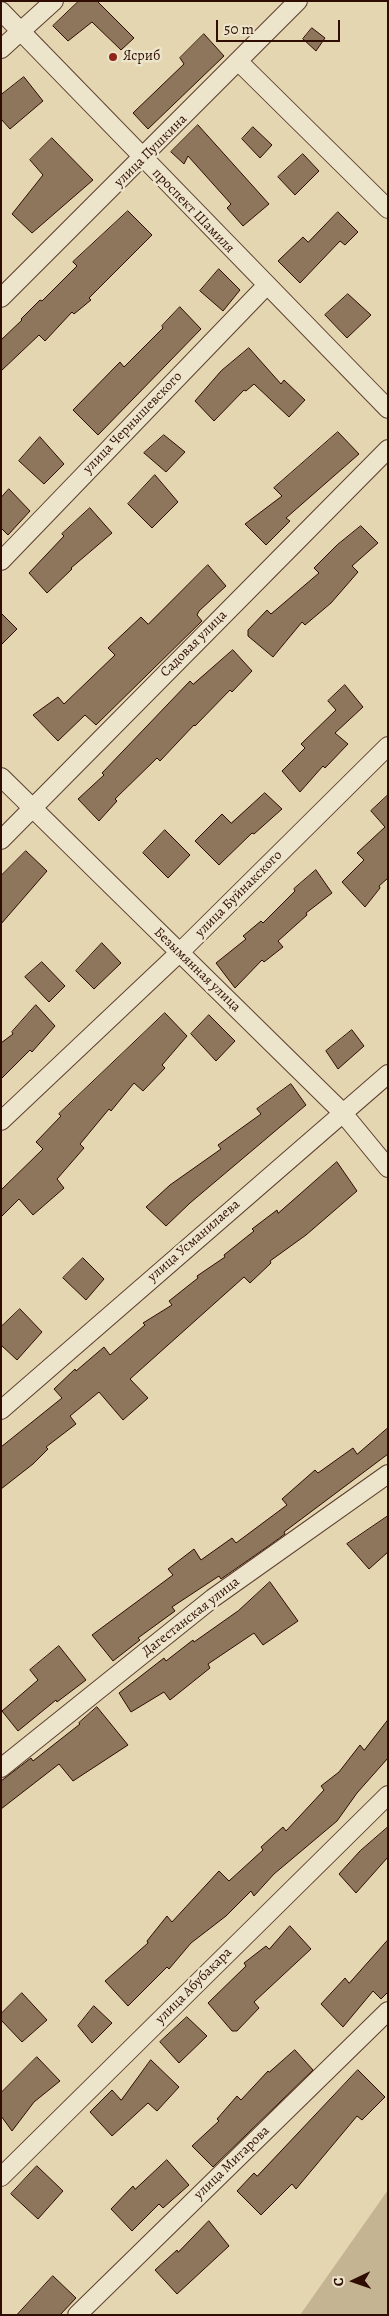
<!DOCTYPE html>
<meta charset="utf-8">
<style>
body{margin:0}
#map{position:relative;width:389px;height:2316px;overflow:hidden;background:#e4d6b0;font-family:Alegreya,serif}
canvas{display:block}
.frame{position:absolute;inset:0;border:2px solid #2f0d02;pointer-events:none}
.north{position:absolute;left:329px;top:2256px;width:50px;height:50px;-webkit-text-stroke:4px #ede4cc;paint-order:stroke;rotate:267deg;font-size:14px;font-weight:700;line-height:20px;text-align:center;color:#2f0d02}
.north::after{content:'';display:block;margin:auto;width:18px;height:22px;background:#2f0d02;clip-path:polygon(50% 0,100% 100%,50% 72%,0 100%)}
.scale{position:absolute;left:216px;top:20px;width:124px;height:22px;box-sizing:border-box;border:2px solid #2f0d02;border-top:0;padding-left:6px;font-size:15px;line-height:18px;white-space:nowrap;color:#2f0d02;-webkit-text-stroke:4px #ede4cc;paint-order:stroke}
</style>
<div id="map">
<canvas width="389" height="2316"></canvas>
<div class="frame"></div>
<div class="north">С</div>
<div class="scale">50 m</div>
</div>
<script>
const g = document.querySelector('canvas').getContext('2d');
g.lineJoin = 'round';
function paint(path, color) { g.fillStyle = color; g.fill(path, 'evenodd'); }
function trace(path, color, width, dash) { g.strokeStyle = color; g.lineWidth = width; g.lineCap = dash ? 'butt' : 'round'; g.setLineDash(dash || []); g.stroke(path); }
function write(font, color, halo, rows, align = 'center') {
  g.font = font + ' Alegreya,serif'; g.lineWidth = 5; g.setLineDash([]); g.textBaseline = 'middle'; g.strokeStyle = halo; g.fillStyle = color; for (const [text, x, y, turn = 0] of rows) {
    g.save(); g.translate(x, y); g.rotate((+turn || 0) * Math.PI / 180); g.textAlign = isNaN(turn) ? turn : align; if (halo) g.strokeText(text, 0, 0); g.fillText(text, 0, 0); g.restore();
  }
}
paint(new Path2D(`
 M388 2190V2315H300Z`), '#c5b492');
const building = new Path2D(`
 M79 1H97L134 38 121 50 92 22 68 41 53 26Z
 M312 28 325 38 316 51 303 39Z
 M204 34 224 56 148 129 133 113 184 64 180 58Z
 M24 77 43 101 10 129 1 119V95Z
 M198 125 269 204 243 226 227 208 231 204 188 156 184 164 171 152Z
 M253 127 272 145 260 158 242 139Z
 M52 138 93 180 32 233 12 214 43 175 30 160Z
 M303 154 319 171 295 195 278 177Z
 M128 211 152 235 89 298 91 300 74 314 72 312 45 341 39 335 1 371V340L22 320 21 319 40 300 42 301 77 266 73 262Z
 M338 212 358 232 345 245 340 241 300 283 278 261 303 237 308 242Z
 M219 269 240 290 223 311 200 291Z
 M348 294 371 315 347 338 325 315Z
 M180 307 201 329 98 435 73 410 120 362 124 367 163 328 162 326Z
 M249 348 281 384 284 380 305 400 289 417 254 384 246 391 244 390 214 421 195 401 221 371Z
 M338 432 359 454 286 518 290 521 266 545 245 524 282 496 274 488Z
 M164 435 185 452 166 472 144 453Z
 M40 437 64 464 44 484 19 461Z
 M155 475 178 502 152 528 128 504Z
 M9 489 30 511 8 535 1 528V498Z
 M90 508 112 533 71 568 72 569 47 593 29 573 64 536 62 534Z
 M361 526 378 543 352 566 358 572 331 603 305 625 302 622 273 657 248 636V630L267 610 271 614 319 573 314 568 337 545Z
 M208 565 226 586 199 611 197 615 202 621 96 725 85 715 58 741 33 715 58 697 64 704 115 655 108 648 141 617 148 624Z
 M1 613 17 629 1 645Z
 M233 650 252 671 232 692 230 690 195 726 194 725 160 761 157 758 115 799 117 801 99 821 78 799 104 775 102 773 190 681 193 684Z
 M345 685 363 707 335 733 348 744 325 768 323 766 300 792 282 771 305 748 301 744 336 710 328 701Z
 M265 793 282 809 254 834 252 833 219 865 195 841 222 814 231 823Z
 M388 795V878L379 886 380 888 365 907 342 882 364 860 357 853 385 827 371 811Z
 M165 830 190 855 168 878 143 853Z
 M26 851 47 871 1 924V876Z
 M316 870 332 893 306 913 307 915 278 941 283 947 264 962 262 960 235 988 216 963 246 939 243 936 261 921 263 923 295 891 294 889Z
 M102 943 121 963 94 989 76 971Z
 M42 962 65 986 49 1002 25 977Z
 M36 1005 55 1026 32 1052 30 1050 1 1079V1043L13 1034 12 1032Z
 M165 1013 187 1036 162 1065 165 1068 143 1091 134 1083 111 1111 109 1109 80 1144 84 1148 57 1179 64 1188 33 1215 19 1199 1 1217V1190L43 1149 36 1142 61 1116 59 1114Z
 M209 1015 235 1041 216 1061 191 1034Z
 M352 1030 364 1046 338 1069 326 1051Z
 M291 1084 306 1105 190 1203 166 1226 146 1207 170 1185 221 1149 218 1145 261 1114 257 1109Z
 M337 1162 357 1191 306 1235 270 1261 271 1263 250 1283 244 1277 130 1379 148 1398 123 1420 99 1392 70 1416 76 1424 46 1447 48 1449 33 1464 1 1489V1447L62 1398 54 1389 75 1369 76 1371 104 1347 110 1355 145 1325 143 1323 172 1305 169 1301 198 1278 197 1276 225 1257 224 1255 254 1231 252 1229 277 1210 278 1213Z
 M83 1258 104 1279 86 1300 63 1278Z
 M20 1309 42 1332 17 1360 1 1345V1327Z
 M388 1428V1454L284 1532 285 1534 270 1545 221 1579 219 1576 172 1607 175 1611 138 1638 140 1640 113 1661 92 1635 173 1575 168 1569 194 1549 201 1560 232 1538 236 1543 287 1505 282 1499 315 1470 318 1473 353 1448 357 1454Z
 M388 1516V1552L369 1569 347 1544Z
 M270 1582 298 1621 263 1645 254 1633 208 1664 210 1668 170 1700 164 1692 131 1712 119 1693 164 1658 166 1661 193 1640 194 1642 238 1611Z
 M59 1646 86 1680 57 1702 56 1700 18 1731 2 1711 38 1680 30 1670Z
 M97 1707 128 1745 73 1781 59 1764 1 1809V1781L31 1758 33 1761 80 1724 79 1723Z
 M388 1720V1758L357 1793 337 1821 274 1874 254 1896 251 1891 226 1916 191 1943 169 1969 167 1967 128 2006 105 1981 148 1943 147 1941 167 1916 172 1922 219 1871 229 1881 263 1850 261 1847 283 1827 286 1831 324 1790 321 1786 339 1772 360 1745 364 1750Z
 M388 1827V1857L356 1893 339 1874 360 1851Z
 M290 1926 311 1949 254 2002 259 2008 237 2031H232L208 2003 246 1966 244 1963 266 1946 269 1949Z
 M388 1940V1992L381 1999 373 1991 343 2027 321 2004 345 1978 349 1983Z
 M22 1993 47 2020 22 2042 1 2020V2014Z
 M94 2006 112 2023 92 2043 78 2026Z
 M187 2017 207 2036 179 2063 160 2042Z
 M295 2050 313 2070 213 2167 192 2146 219 2121 217 2119 237 2096 241 2100 268 2071 269 2072Z
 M37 2057 60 2081 34 2102 12 2131 1 2116V2093Z
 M151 2060 179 2087 157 2111 148 2103 112 2136 90 2112 112 2090 121 2100Z
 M358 2070 385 2097 362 2120 357 2116 296 2189 292 2184 261 2215 237 2191 254 2173 257 2176Z
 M167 2160 189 2185 163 2208 159 2204 132 2231 111 2209 133 2186 135 2189Z
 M37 2166 63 2191 38 2219 11 2194Z
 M209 2221 229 2246 177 2294 155 2270 177 2250 178 2252Z
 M53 2276 76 2298 60 2315H17Z`);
paint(building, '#8d765c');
trace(building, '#2f0d02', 1);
const minor = new Path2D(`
 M1 11 388 409
 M1 49 54 1
 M239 62 388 209
 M1 298 298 1
 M1 561 266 286
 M1 777 342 1112 388 1168
 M1 840 388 449
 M1 1121 179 953 388 746
 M1 1410 388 1074
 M1 1768 213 1598 388 1474
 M1 2177 388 1795
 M77 2315 388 2011`);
trace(minor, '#5c3f2e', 20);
trace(minor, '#ede4cc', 18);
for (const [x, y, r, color] of [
 [113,57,5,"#8f2418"]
]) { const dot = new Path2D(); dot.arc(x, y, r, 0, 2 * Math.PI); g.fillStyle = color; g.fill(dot); trace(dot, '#ede4cc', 2); }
write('14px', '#2f0d02', '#ede4cc', [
 ["Ясриб",123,57]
], 'left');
write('14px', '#2f0d02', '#ede4cc', [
 ["улица Пушкина",151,151,-45],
 ["проспект Шамиля",193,211,46],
 ["улица Чернышевского",133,423,-46],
 ["Садовая улица",194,644,-45],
 ["улица Буйнакского",239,894,-45],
 ["Безымянная улица",197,970,44],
 ["улица Усманилаева",194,1241,-41],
 ["Дагестанская улица",191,1617,-38],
 ["улица Абубакара",194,1986,-45],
 ["улица Митарова",232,2163,-44]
]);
</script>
